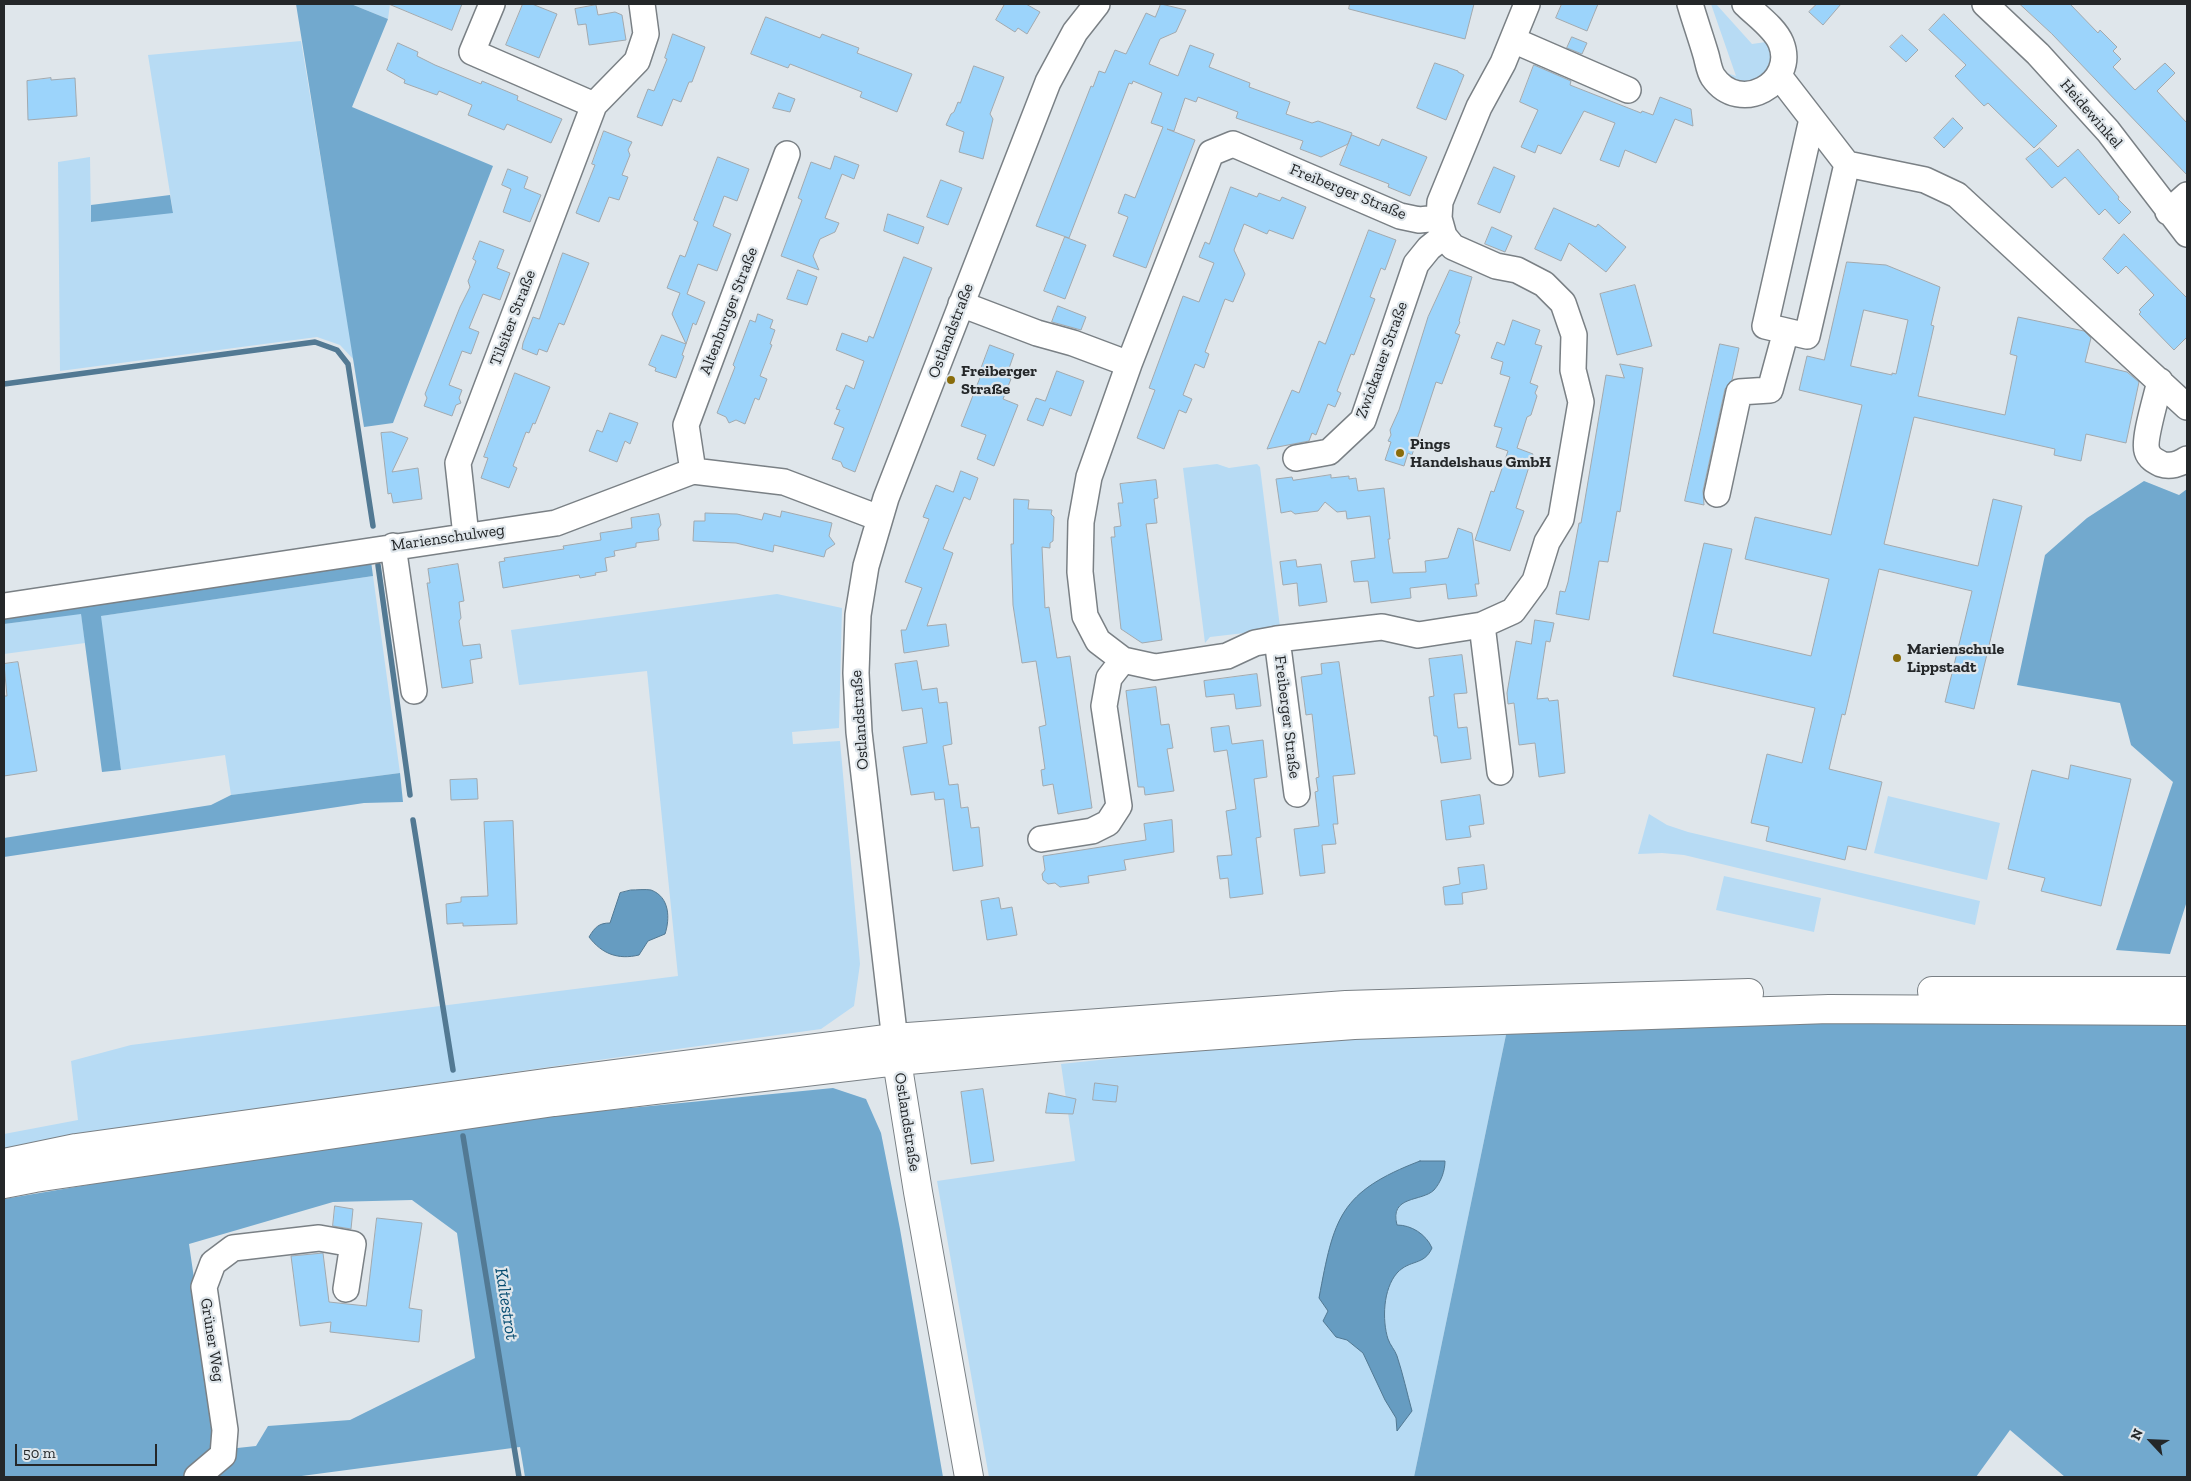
<!DOCTYPE html>
<meta charset="utf-8">
<style>
body{margin:0}
#map{position:relative;width:2191px;height:1481px;overflow:hidden;background:#dfe6eb;font-family:"Zilla Slab",serif}
canvas{display:block}
.frame{position:absolute;inset:0;border:5px solid #242729;pointer-events:none}
.north{position:absolute;left:2126px;top:1416px;width:50px;height:50px;-webkit-text-stroke:4px #dfe6eb;paint-order:stroke;rotate:295deg;font-size:14px;font-weight:700;line-height:20px;text-align:center;color:#242729}
.north::after{content:'';display:block;margin:auto;width:18px;height:22px;background:#242729;clip-path:polygon(50% 0,100% 100%,50% 72%,0 100%)}
.scale{position:absolute;left:15px;top:1444px;width:142px;height:22px;box-sizing:border-box;border:2px solid #242729;border-top:0;padding-left:6px;font-size:15px;line-height:18px;white-space:nowrap;color:#242729;-webkit-text-stroke:4px #dfe6eb;paint-order:stroke}
</style>
<div id="map">
<canvas width="2191" height="1481"></canvas>
<div class="frame"></div>
<div class="north">N</div>
<div class="scale">50 m</div>
</div>
<script>
const g = document.querySelector('canvas').getContext('2d');
g.lineJoin = 'round';
function paint(path, color) { g.fillStyle = color; g.fill(path, 'evenodd'); }
function trace(path, color, width, dash) { g.strokeStyle = color; g.lineWidth = width; g.lineCap = dash ? 'butt' : 'round'; g.setLineDash(dash || []); g.stroke(path); }
function write(font, color, halo, rows, align = 'center') {
  g.font = font + ' "Zilla Slab",serif'; g.lineWidth = 4.5; g.setLineDash([]); g.textBaseline = 'middle'; g.strokeStyle = halo; g.fillStyle = color; for (const [text, x, y, turn = 0] of rows) {
    g.save(); g.translate(x, y); g.rotate((+turn || 0) * Math.PI / 180); g.textAlign = isNaN(turn) ? turn : align; if (halo) g.strokeText(text, 0, 0); g.fillText(text, 0, 0); g.restore();
  }
}
paint(new Path2D(`
 M351 4H390L388 19Z
 M1711 4H1716L1752 44 1766 42C1782 61 1761 78 1745 88L1723 72 1736 76Z
 M301 41 354 360 340 345 317 337 60 371 58 162 90 157 91 222 173 212 148 55Z
 M1217 464 1229 468 1257 464 1260 467 1280 627 1279 629 1210 637 1205 643 1183 468Z
 M373 576 400 773 231 795 225 755 121 770 100 616Z
 M777 594 842 608 839 728 792 732 793 744 840 741 860 964 854 1006 821 1029C548 1067 275 1104 4 1151V1134L78 1120 71 1061 131 1045 678 976 647 671 519 685 511 630Z
 M81 613 85 643 4 654V624Z
 M1888 796 2000 823 1987 880 1874 853Z
 M1649 814 1667 825 1688 832 1980 901 1975 925 1684 855 1662 853 1638 854Z
 M1724 876 1821 898 1814 932 1716 910Z
 M1507 1030 1414 1477H989L937 1181 1075 1161 1061 1064 1233 1046Z`), '#b7dbf4');
paint(new Path2D(`
 M296 4H351L388 19 352 107 493 166 393 423 364 427Z
 M170 195 173 213 91 222V205Z
 M2144 481 2179 495 2187 489V901L2170 954 2116 950 2173 782 2131 745 2120 703 2017 685 2045 555 2087 518Z
 M371 561 373 576 101 616 121 770 102 772 81 614 4 624V615Z
 M400 773 403 802 364 803 4 857V838L211 805 231 795Z
 M1840 1019 2187 1022V1477H2065L2010 1430 1976 1477H1414L1507 1030Z
 M833 1088 866 1099 881 1133 900 1229 943 1477H525L520 1447 294 1477H205L228 1449 256 1446 268 1426 350 1420 475 1358 457 1233 412 1200 333 1202 189 1244 219 1450 187 1477H4V1199L307 1148 509 1120Z`), '#72a9ce');
const water = new Path2D(`
 M631 890C637 890 645 889 651 890 670 897 670 919 665 934L648 941 639 955C618 960 602 954 589 937 595 927 599 923 610 923L620 893Z
 M1420 1161H1445C1445 1171 1441 1182 1434 1190 1422 1202 1389 1195 1397 1225 1411 1225 1426 1234 1432 1248 1424 1266 1410 1259 1397 1273 1383 1289 1382 1320 1388 1339 1390 1345 1395 1350 1397 1356 1403 1374 1407 1393 1412 1411L1397 1431 1396 1418 1385 1400 1363 1353 1347 1340 1336 1337 1323 1321 1328 1311 1319 1298C1334 1218 1339 1192 1420 1161Z`);
paint(water, '#669cc1');
trace(water, '#527993', 1);
trace(new Path2D(`
 M4 384 315 342 337 350 348 364 373 526
 M378 565 410 795
 M413 820 453 1070
 M463 1136 519 1477`), '#527993', 5.5);
const building = new Path2D(`
 M389 4H462L452 30Z
 M523 4H532L557 14 539 58 506 45Z
 M1005 4H1026L1040 12 1027 34 1018 28 1015 32 996 20Z
 M1161 4 1186 10 1176 32 1160 39 1149 64 1178 76 1190 45 1214 54 1209 67 1250 83 1249 87 1290 102 1286 114 1312 123 1318 121 1352 133 1348 144 1321 157 1300 149 1303 141 1236 118 1238 112 1198 97 1196 102 1185 98 1174 131 1167 129 1195 140 1146 268 1113 256 1128 217 1118 213 1125 194 1135 198 1163 127 1151 123 1162 93 1133 81 1132 84 1129 83 1069 238 1036 226 1091 86 1093 87 1099 71 1105 73 1115 50 1126 54 1146 13 1155 17Z
 M1350 4H1474L1465 39 1349 9Z
 M1562 4H1598L1587 31 1556 18Z
 M1817 4H1841L1823 25 1809 12Z
 M2020 4H2070L2098 33 2100 30 2117 47 2113 51 2121 59 2113 67 2135 90 2165 63 2175 73 2157 91 2187 123V175L2052 34Z
 M596 5 598 15 615 12 622 15 626 40 589 45 586 24 578 25 575 9Z
 M1944 14 2057 126 2034 148 1988 103 1984 106 1955 76 1966 65 1929 30Z
 M766 17 820 38 822 34 859 48 857 53 912 74 897 112 860 97 862 92 790 64 788 68 751 54Z
 M673 34 705 47 692 82H689L681 102 673 99 662 126 637 117 648 89 654 91 667 59 665 58Z
 M1902 35 1918 50 1906 62 1890 47Z
 M1572 37 1587 43 1582 54 1567 48Z
 M398 43 418 52 417 56 435 65 481 84 482 81 518 96 517 100 562 119 551 143 507 124 504 130 468 115 472 105 439 91 437 95 404 83 405 80 387 70Z
 M1435 63 1458 71V72L1464 75 1446 120 1417 108Z
 M1534 65 1571 81 1570 85 1641 113 1642 111 1653 115 1660 97 1691 109 1693 126 1675 119 1656 163 1625 150 1619 167 1600 160 1615 123 1584 111 1561 154 1538 145 1535 153 1521 147 1538 110 1520 102Z
 M974 66 1004 77 990 114 993 119 983 159 959 152 964 132 946 125 951 114 954 112 958 102 960 103Z
 M51 78V80L75 78 77 116 28 120 27 81Z
 M779 93 795 99 790 112 773 108Z
 M1953 118 1963 128 1944 148 1934 138Z
 M604 131 632 142 628 150 630 155 622 175 628 177 619 200 609 197 599 222 576 213 595 165 592 164Z
 M1352 135 1379 146 1382 139 1427 157 1410 196 1388 187 1389 184 1340 165Z
 M2040 148 2058 167 2078 149 2119 197 2118 199 2131 212 2119 224 2105 209 2099 215 2065 177 2052 188 2026 159Z
 M835 156 859 165 854 179 842 174 825 218 839 223 835 232 820 239 813 256 819 270 781 256 802 200 798 198 811 162 830 169Z
 M718 157 749 169 737 201 724 196 713 226 731 234 717 271 698 264 687 294 705 302 696 325 693 323 686 344 672 314 680 293 667 288 680 255 685 257 698 222 694 220Z
 M1494 167 1515 176 1500 213 1478 204Z
 M508 169 528 177 524 188 541 195 530 222 503 212 511 189 502 185Z
 M941 180 962 188 948 225 927 217Z
 M1231 187 1257 197 1259 193 1280 201 1282 197 1306 207 1293 239 1269 230 1267 234 1244 224 1234 250 1245 274 1233 302 1225 299 1205 352 1209 354 1204 368 1195 364 1183 395 1192 399 1186 413 1179 410 1164 449 1137 438 1155 390 1149 388 1183 296 1199 302 1214 263 1199 257 1205 242 1209 244Z
 M1554 208 1596 227 1598 224 1626 247 1606 272 1569 243 1561 261 1535 249Z
 M888 214 924 227 918 244 884 231Z
 M1492 227 1512 236 1505 252 1485 244Z
 M1369 230 1396 240 1385 270 1381 268 1370 297 1375 299 1354 355 1351 354 1337 391 1341 393 1335 407 1328 404 1316 435 1312 433 1309 441 1267 449 1292 390 1299 393 1319 341 1325 344Z
 M2124 234 2187 298V337L2174 350 2139 314 2141 312 2139 310 2154 295 2126 266 2118 274 2103 259Z
 M1065 237 1086 245 1065 299 1044 291Z
 M480 241 504 250 497 268 510 273 500 300 483 294 469 328 479 332 471 354 462 351 449 385 462 390 459 398 461 403 456 405 452 416 424 406 427 398 425 394 460 307 470 287 468 281 476 261 473 259Z
 M563 253 589 263 564 325 559 323 547 352 539 349 537 355 522 349 523 343 533 317 539 319Z
 M904 257 932 268 855 472 843 467 841 462 832 459 844 428 834 424 840 410 836 409 846 385 854 389 864 361 836 350 842 333 867 342 869 336 873 338Z
 M1847 262 1886 265 1940 287 1931 325 1934 326 1918 396 2005 415 2017 356 2010 354 2018 317 2084 331 2091 338 2085 362 2127 372 2139 382 2126 443 2086 434 2081 461 2054 455 2055 449 1914 417 1884 544 1978 566 1993 499 2022 506 1974 709 1945 702 1972 591 1879 569 1845 715 1842 714 1829 769 1882 782 1866 850 1848 846 1845 860 1766 841 1769 827 1751 823 1767 754 1802 763 1815 708 1673 676 1704 543 1732 549 1713 633 1811 656 1829 579 1745 559 1755 517 1831 535 1862 405 1799 390 1807 356 1824 360ZM1864 310 1908 320 1896 374 1892 373V375L1851 366Z
 M798 270 817 277 807 305 787 299Z
 M1450 270 1472 277 1459 321 1460 322 1455 333 1460 335 1442 384 1436 382 1412 455 1408 453 1404 466 1385 460 1391 442 1388 441 1391 435 1390 430 1399 410 1428 317Z
 M1635 285 1652 346 1617 355 1600 294Z
 M1058 306 1086 317 1081 330 1052 322Z
 M758 314 773 320 770 328 775 330 770 344 772 345 760 376 767 379 759 400 755 398 745 424 736 420 729 423 726 417 717 413 735 367 733 365 750 320 755 322Z
 M1513 320 1540 330 1535 344 1542 346 1530 383 1538 386 1535 393 1537 396 1531 415 1527 417 1517 448 1533 454 1516 508 1524 511 1510 551 1475 540 1491 491 1494 492 1508 451 1496 447 1502 428 1494 426 1510 377 1500 374 1503 362 1491 358 1497 342 1504 345Z
 M662 335 686 344 682 355 684 356 676 378 655 371 656 368 649 365Z
 M1720 344 1739 348 1732 380 1725 389 1703 491 1704 505 1685 501Z
 M990 345 1014 354 1006 377 1011 379 1003 399 1018 405 994 466 977 459 986 435 961 426 983 370 981 369Z
 M1620 364 1643 368 1620 512 1617 511 1608 562 1599 561 1589 620 1556 614 1560 591 1565 592 1568 582 1579 523H1581L1606 375 1624 378Z
 M1057 371 1084 381 1071 416 1050 408 1043 426 1027 420 1036 398 1045 401Z
 M515 373 550 387 535 424 533 423 529 433 526 432 513 466 517 468 509 488 481 478 488 458 484 457Z
 M610 413 638 423 630 444 625 441 617 462 589 451 597 430 602 432Z
 M392 432 408 438 392 472 418 468 422 499 393 503 391 493 388 494 381 433Z
 M961 471 978 478 970 500 964 497 943 549 953 553 927 626 946 624 949 646 904 653 901 630H906L922 588 905 582 929 519 923 517 936 485 953 492Z
 M1331 475V478L1349 476V479L1356 478 1358 491 1384 488 1390 539H1388L1393 573 1426 572 1425 561 1448 558 1458 528 1472 533 1479 584H1475L1477 596 1448 599 1446 584 1410 588 1411 598 1371 603 1368 581 1354 582 1351 561 1375 558 1370 516 1347 519 1346 511 1337 512 1325 502 1318 511 1295 514 1291 511 1281 513 1276 479 1292 477 1293 480Z
 M1156 480 1158 498 1154 499 1157 523 1146 524 1162 640 1142 643 1121 629 1111 537H1115L1114 527 1121 526 1118 503H1123L1120 484Z
 M1014 499 1029 500 1028 509 1052 510 1051 514 1054 517 1053 541 1050 543V548L1042 547 1045 608 1049 607 1057 658 1070 656 1092 808 1058 814 1053 784 1043 786 1041 770 1045 769 1039 727 1046 725 1036 661 1022 663 1013 605 1011 544H1013Z
 M782 511 832 523 829 536 835 544 826 550 824 557 774 545 773 552 736 543 693 541 694 521H705V513L737 514 762 520 764 513 780 517Z
 M659 514 661 525 658 529 659 540 636 543V547L614 551 615 556 605 558 607 571 595 573 596 575 580 578 579 575 503 588 499 562 505 561 504 558 564 549 563 546 601 540 600 533 632 528 631 518Z
 M1296 560 1297 567 1321 564 1327 602 1299 606 1297 583 1283 585 1280 562Z
 M458 564 464 601 459 602 461 618 459 621 463 646 480 644 482 658 470 660 473 683 442 688 427 583H430L428 569Z
 M1535 620 1554 623 1550 642 1546 641 1537 699 1548 698 1549 701 1558 700 1565 773 1539 777 1535 743 1519 745 1514 703 1508 704 1507 693 1516 641 1531 644Z
 M1462 655 1467 693 1454 694 1458 728 1467 727 1471 759 1441 763 1437 736H1434L1429 697 1434 696 1429 659Z
 M917 661 922 690 937 688 939 703 947 702 952 744 943 746 949 785 958 784 961 808 968 807 971 828 979 827 983 866 953 871 944 799 935 800 934 792 911 795 903 747 927 743 922 708 902 711 895 664Z
 M18 662 37 771 4 776V696H7L4 664Z
 M1339 662 1355 774 1333 776 1338 824H1333L1336 844 1322 845 1325 873 1300 876 1294 829 1319 826 1315 792 1318 791 1316 778 1319 777 1312 714 1306 715 1301 677 1322 674 1321 664Z
 M1257 674 1261 706 1236 709 1234 694 1206 697 1204 681Z
 M1156 687 1161 725 1169 724 1173 748 1167 749 1174 791 1145 795 1144 787H1138L1126 691Z
 M1229 726 1232 744 1263 740 1267 777 1254 779 1261 837 1256 838 1263 894 1230 898 1228 878 1220 879 1217 856 1232 855 1226 811 1236 809 1227 750 1214 752 1211 728Z
 M2071 765 2131 779 2101 906 2041 891 2045 878 2008 869 2032 770 2068 779Z
 M477 779 478 799 451 800 450 780Z
 M1480 795 1484 824 1469 826 1471 837 1446 840 1441 801Z
 M1172 820 1174 852 1124 860 1126 870 1088 876 1089 883 1060 887 1055 883 1048 884 1043 880 1042 874 1045 870 1043 856 1146 840 1144 824Z
 M513 821 517 924 463 926V923L447 924 446 904 461 902V897L488 896 484 822Z
 M1484 865 1487 889 1462 893 1463 904 1445 905 1443 887 1460 884 1458 868Z
 M999 898 1001 909 1012 907 1017 935 987 940 981 901Z
 M1095 1083 1118 1086 1116 1102 1093 1100Z
 M983 1089 994 1161 971 1164 961 1092Z
 M1049 1093 1076 1099 1073 1114 1046 1113Z
 M335 1206 353 1209 351 1229 333 1226Z
 M377 1218 422 1223 409 1308 422 1310 419 1342 330 1332 331 1322 300 1326 291 1256 323 1253 329 1302 366 1306Z`);
paint(building, '#9cd4fb');
trace(building, '#a2a9ae', 1);
const minor = new Path2D(`
 M492 4 472 52 594 105
 M1690 4C1695 21 1701 38 1706 55 1708 62 1709 71 1713 77 1740 116 1797 83 1781 43 1775 28 1756 15 1745 4
 M1985 4 2038 54 2108 131 2187 234
 M1513 40 1628 90
 M1779 76 1847 164 1925 180 1957 195 2187 407
 M1812 119 1765 326 1807 336 1847 164
 M2168 212 2187 195
 M1439 218 1419 220 1400 216 1233 144 1211 153 1129 364 1089 477 1081 522 1080 572 1085 616 1098 641 1123 660 1155 667 1227 656 1255 643 1277 639 1382 627 1418 635 1482 625 1513 611 1535 581 1547 542 1561 519 1581 402 1573 370 1574 335 1563 303 1544 284 1517 270 1496 266 1453 247 1444 236 1439 218 1440 202 1479 107 1503 63 1527 4
 M961 304 1037 333 1073 343 1129 364
 M2160 381C2157 395 2143 440 2147 451 2149 458 2155 461 2161 464 2170 467 2180 464 2187 459
 M1296 458 1329 452 1363 420 1416 264 1429 248 1444 236
 M693 471 686 425 787 154
 M1717 494 1739 392 1770 390 1786 331
 M466 536 458 463 594 105 637 61 646 34 642 4
 M393 546 414 691
 M4 606 556 523 693 471 784 482 879 518
 M1482 625 1500 772
 M1277 639 1297 794
 M1041 839 1092 831 1108 823 1119 806 1104 706 1109 678 1123 660
 M897 1058 859 732 856 673 858 615 866 566 886 498 1048 82 1075 32 1097 4
 M197 1477 223 1455 225 1430 204 1287 213 1263 233 1248 319 1238 353 1244 346 1289`);
const major = new Path2D(`
 M1932 991H2187
 M897 1061 918 1192 969 1477
 M4 1163 76 1148 552 1082 894 1038 1346 1005 1749 993
 M4 1184 35 1178 554 1102 897 1061 1055 1047 1354 1025 1829 1009 2187 1011`);
trace(minor, '#7a8085', 28);
trace(major, '#7a8085', 30);
trace(minor, '#fff', 25);
trace(major, '#fff', 28);
for (const [x, y, r, color] of [
 [951,380,5,"#896c0b"],
 [1400,453,5,"#896c0b"],
 [1897,658,5,"#896c0b"]
]) { const dot = new Path2D(); dot.arc(x, y, r, 0, 2 * Math.PI); g.fillStyle = color; g.fill(dot); trace(dot, '#dfe6eb', 2); }
write('16px', '#242729', '#dfe6eb', [
 ["Heidewinkel",2091,114,49],
 ["Freiberger Straße",1348,192,22],
 ["Altenburger Straße",729,311,-69],
 ["Tilsiter Straße",513,318,-69],
 ["Ostlandstraße",951,331,-69],
 ["Zwickauer Straße",1382,360,-70],
 ["Marienschulweg",448,538,-8],
 ["Freiberger Straße",1287,717,83],
 ["Ostlandstraße",860,720,-94],
 ["Ostlandstraße",907,1122,81],
 ["Grüner Weg",212,1340,81]
]);
write('bold 16px', '#242729', '#dfe6eb', [
 ["Freiberger",961,371],
 ["Straße",961,389],
 ["Pings",1410,444],
 ["Handelshaus GmbH",1410,462],
 ["Marienschule",1907,649],
 ["Lippstadt",1907,667]
], 'left');
write('italic 18px', '#044b70', '#dfe6eb', [
 ["Kaltestrot",506,1304,81]
]);
</script>
